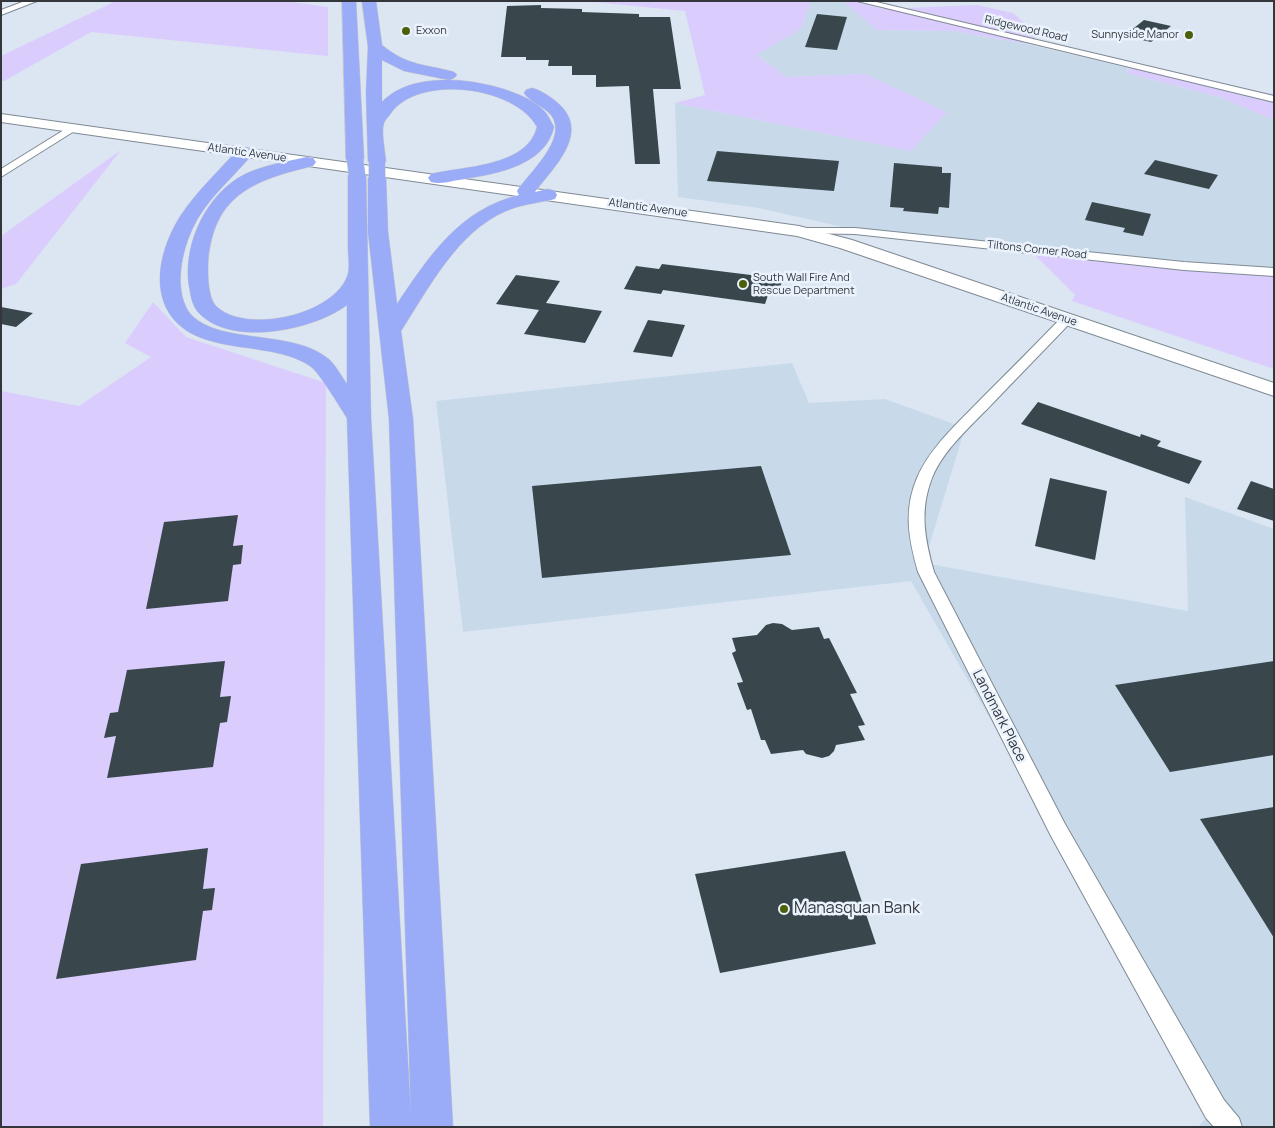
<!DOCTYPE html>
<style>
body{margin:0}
#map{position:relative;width:1275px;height:1128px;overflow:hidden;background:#dbe6f2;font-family:Manrope,sans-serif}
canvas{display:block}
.frame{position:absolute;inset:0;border:2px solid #33373c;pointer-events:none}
</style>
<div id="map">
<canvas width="1275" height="1128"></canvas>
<div class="frame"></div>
</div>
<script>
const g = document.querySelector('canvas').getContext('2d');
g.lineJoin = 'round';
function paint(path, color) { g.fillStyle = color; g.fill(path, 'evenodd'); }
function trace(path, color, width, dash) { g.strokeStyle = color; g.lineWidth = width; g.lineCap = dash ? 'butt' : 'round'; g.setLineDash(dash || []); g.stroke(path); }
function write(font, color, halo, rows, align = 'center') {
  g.font = font + ' Manrope,sans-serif'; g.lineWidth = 5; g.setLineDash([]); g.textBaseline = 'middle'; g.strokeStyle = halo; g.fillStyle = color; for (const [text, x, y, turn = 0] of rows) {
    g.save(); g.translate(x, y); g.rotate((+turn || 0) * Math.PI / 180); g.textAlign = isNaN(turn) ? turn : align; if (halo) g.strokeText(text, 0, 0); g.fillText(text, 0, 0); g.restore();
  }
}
paint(new Path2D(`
 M811 1H843L877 30 954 31 1027 44 1128 68 1126 73 1220 97 1274 120V268L1030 250 868 233 759 208 678 197 675 103 911 151 865 74 787 77 755 54 801 29Z
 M792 363 809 403 885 399 965 428 924 563 1188 611 1185 497 1274 529V1127H1198L1214 1109 911 581 463 632 436 401Z`), '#c8daea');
paint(new Path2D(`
 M116 1H285L328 7V56L91 32 4 81H1V56Z
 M583 1H811L801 29 756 55 787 77 865 74 947 112 911 151 675 103 705 95 685 11Z
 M843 1H861L860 3 885 9 977 5 1013 13 1038 36 1027 44 954 31 877 30Z
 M1129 68 1274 94V120L1220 97 1126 73Z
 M121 150 16 284 1 289V236Z
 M1030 250 1274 268V369L1072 301 1075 295Z
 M153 302 186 337 326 383 323 1127H1V391L79 406 151 357 125 343Z`), '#dbccfe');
paint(new Path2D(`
 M541 5V8L582 9V12L639 14V17H670L681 89H653L660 164H635L629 86 596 87V75H572V66H548L549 60H526V57H501L507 6Z
 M817 14 847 17 837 50 805 47Z
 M1144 20 1171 26 1151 42 1124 36Z
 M717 151 839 161 834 191 707 181Z
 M1155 160 1218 175 1209 189 1144 174Z
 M894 163 942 167V173H951L949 208 939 207 938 214 903 211 904 208 890 207Z
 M1092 202 1151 214 1143 236 1123 232 1125 228 1085 220Z
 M662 264 767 277 768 274 784 276 778 293 769 292 765 304 663 290 661 294 624 289 636 266 659 269Z
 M516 275 560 281 546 303 602 311 585 343 524 334 539 310 496 304Z
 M1 307 33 313 16 327 1 324Z
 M648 320 685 325 672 357 633 352Z
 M1038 402 1140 437 1141 434 1161 441 1157 446 1202 461 1189 484 1021 424Z
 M761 466 791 555 542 578 532 486Z
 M1050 478 1107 491 1095 560 1035 546Z
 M1251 481 1274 489V521L1237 509Z
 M238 515 233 546 243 545 241 564 233 565 228 601 146 609 164 522Z
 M773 623 782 624 792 630 819 627 824 639 829 638 857 693 850 694 865 725 858 726 865 740 836 745 834 751 829 756 822 758 806 754 803 750 771 754 765 740H761L751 709 747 710 737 683 743 682 732 653 736 651 732 638 757 635 766 625Z
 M225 661 220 697 231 696 227 722 220 723 213 767 107 778 116 736 104 738 110 713 118 712 127 670Z
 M1274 661V755L1170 772 1115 685Z
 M1274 807V938L1200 819Z
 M208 848 203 889 215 888 212 910 203 911 196 960 56 979 81 864Z
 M845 851 876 944 720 973 695 874Z`), '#39474d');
const street = new Path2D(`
 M25 1H37L1 15V10Z
 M857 1H872L1274 96V102Z
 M72 125 76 126V130L1 177V169Z
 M799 228H855L1184 262 1274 268V276L1184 270 855 234 795 233 793 231 795 229Z
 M1067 315 1073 319 1071 322C1045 349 1018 377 992 404 971 426 943 450 932 478 919 511 925 540 934 572L1065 824 1224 1100 1239 1118 1242 1127H1214L1206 1118 1051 836 918 572C909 540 903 511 917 478 930 447 959 422 982 398 1009 371 1036 344 1063 316Z`);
const secondary = new Path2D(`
 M1 114 799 226 852 240 1274 383V396L840 248 797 236 1 122Z`);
const highway = new Path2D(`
 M342 1H356L364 159 361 163 355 164 349 163 346 159Z
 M362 1H376L382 45C407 66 425 64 454 72L457 75 454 78 449 80C476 80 528 91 546 113 549 117 551 122 554 127 545 165 499 173 465 179 454 180 442 185 431 182L428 178 431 174C464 166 527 167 537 127 515 86 419 74 391 113 389 116 385 120 384 123 381 130 385 152 386 161L383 165 377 166 371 165 368 161 366 93 368 47ZM382 60 404 71 449 80C425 80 399 84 382 102Z
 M532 88C543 91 554 99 562 107 588 136 553 168 535 192L548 189 555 191 557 195 555 199C538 203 522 204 506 211 457 232 429 288 401 331L413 419 453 1127H370L347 418C339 406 320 373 310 366 284 348 241 350 211 341 147 324 151 262 181 215 197 191 219 171 238 149L244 148 250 149 253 153 250 157C234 176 214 193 200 215 185 238 173 280 186 307 192 321 212 329 227 332 257 339 301 338 326 357 335 363 341 376 347 384V305C314 330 230 348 198 312 193 306 191 298 190 291 181 250 203 200 238 178 258 166 284 162 307 157L313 158 316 162 313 166C254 180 212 195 208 265 208 277 208 297 216 306 245 335 336 315 348 274 350 266 348 255 348 247 348 223 348 199 348 175L351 171 357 170 363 171 366 175 371 418 411 1116 389 419 368 232V178L371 174 377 173 383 174 386 178 388 232 397 304C430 255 459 210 519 195L517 191C529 173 569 138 551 115 543 106 530 102 524 93L526 90Z`);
trace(street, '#7f8a94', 2);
trace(secondary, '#7f8a94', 2);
trace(highway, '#c6c7c8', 1);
paint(street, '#fff');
paint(secondary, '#fff');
paint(highway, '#9aabf8');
const highwayBridge = new Path2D(`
 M355 159 357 175
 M377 161V178`);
trace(highwayBridge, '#c6c7c8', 17, []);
trace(highwayBridge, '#9aabf8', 16);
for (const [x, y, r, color] of [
 [406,31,5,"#4b6008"],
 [1189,35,5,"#4b6008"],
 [743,284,5,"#4b6008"],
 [784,909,5,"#4b6008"]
]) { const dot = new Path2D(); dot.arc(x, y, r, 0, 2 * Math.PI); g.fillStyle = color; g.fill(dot); trace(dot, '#eaf3fd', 2); }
write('11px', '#33373c', '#eaf3fd', [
 ["Ridgewood Road",1026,29,13],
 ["Atlantic Avenue",247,153,8],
 ["Atlantic Avenue",648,208,8],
 ["Tiltons Corner Road",1037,250,6],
 ["Atlantic Avenue",1039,310,19]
]);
write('11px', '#33373c', '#eaf3fd', [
 ["Exxon",416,31],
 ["Sunnyside Manor",1179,35,"right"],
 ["South Wall Fire And",753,278],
 ["Rescue Department",753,291]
], 'left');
write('14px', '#33373c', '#eaf3fd', [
 ["Landmark Place",999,716,63]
]);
write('16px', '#33373c', '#eaf3fd', [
 ["Manasquan Bank",794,909]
], 'left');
</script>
